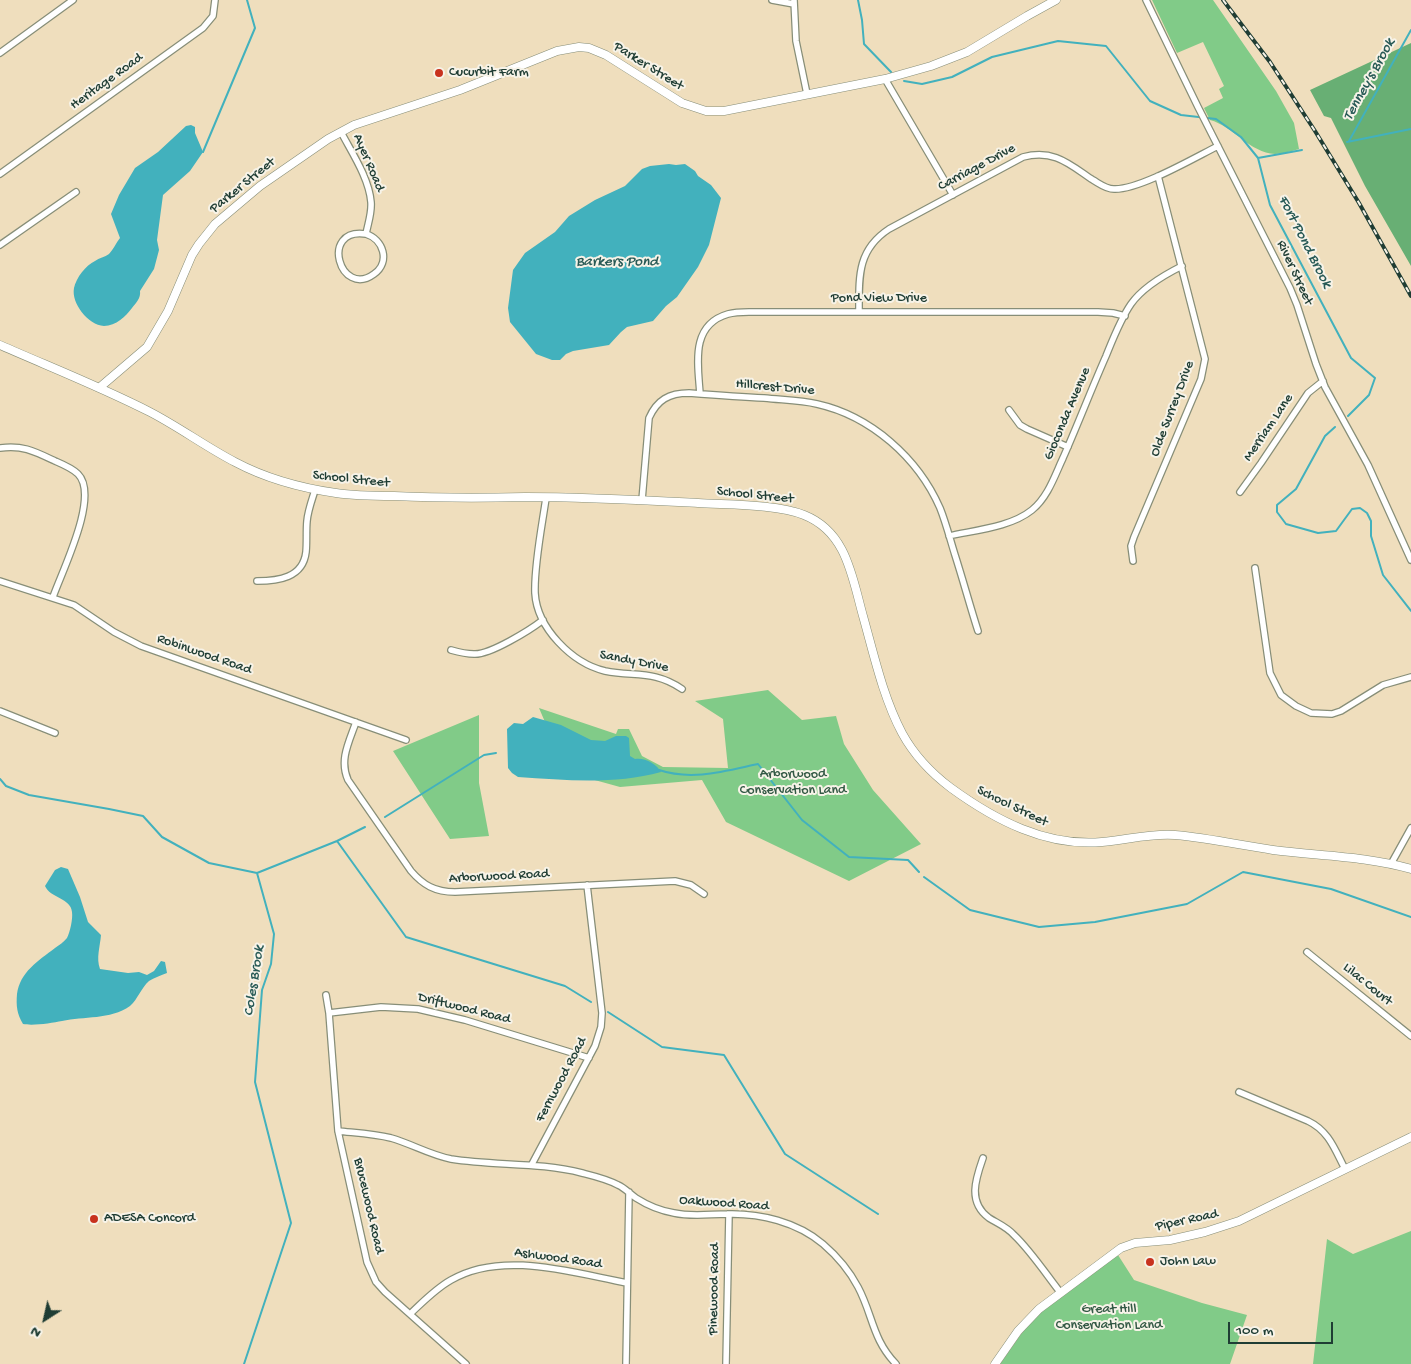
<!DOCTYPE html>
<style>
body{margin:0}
#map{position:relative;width:1411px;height:1364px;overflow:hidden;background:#efdebd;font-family:"Gochi Hand",sans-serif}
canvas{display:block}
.north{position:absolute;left:20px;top:1294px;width:50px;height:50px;-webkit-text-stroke:4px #f7f3e8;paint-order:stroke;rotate:215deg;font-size:14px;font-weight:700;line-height:20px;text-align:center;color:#1f3d34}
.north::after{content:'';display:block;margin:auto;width:18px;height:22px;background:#1f3d34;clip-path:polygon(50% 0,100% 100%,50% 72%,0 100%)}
.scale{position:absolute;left:1228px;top:1322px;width:105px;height:22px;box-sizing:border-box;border:2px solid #1f3d34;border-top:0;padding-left:6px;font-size:15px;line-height:18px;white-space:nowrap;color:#1f3d34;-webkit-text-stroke:4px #f7f3e8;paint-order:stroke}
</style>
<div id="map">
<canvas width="1411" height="1364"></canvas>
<div class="north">N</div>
<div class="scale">100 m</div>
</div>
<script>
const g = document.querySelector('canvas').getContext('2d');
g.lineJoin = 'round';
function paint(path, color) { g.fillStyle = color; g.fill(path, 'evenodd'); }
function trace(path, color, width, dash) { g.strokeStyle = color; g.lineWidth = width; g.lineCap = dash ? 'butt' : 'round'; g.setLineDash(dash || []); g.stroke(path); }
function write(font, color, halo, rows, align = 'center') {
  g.font = font + ' "Gochi Hand",sans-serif'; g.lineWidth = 4; g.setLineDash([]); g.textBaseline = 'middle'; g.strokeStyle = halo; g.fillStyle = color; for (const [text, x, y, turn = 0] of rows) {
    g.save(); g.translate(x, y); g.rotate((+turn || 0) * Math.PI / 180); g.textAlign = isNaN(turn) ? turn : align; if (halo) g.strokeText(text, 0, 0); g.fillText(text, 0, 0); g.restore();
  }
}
paint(new Path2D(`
 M1152 0H1213L1276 91 1294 123 1299 149C1291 151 1283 154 1275 154 1250 153 1233 126 1210 120L1204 108 1223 98 1219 89 1224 86 1203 42 1177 53Z
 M768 690 802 720 836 716 844 744 873 790 921 844 849 881 726 822 702 780 620 787 533 763 545 722 539 708 616 734 618 729H629L642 756 663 767 728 768 723 719 695 701Z
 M479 715V783L489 836 450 839 393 751Z
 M1411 1231V1364H1313L1327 1239 1353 1254Z
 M1118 1255 1134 1280 1202 1303 1247 1315 1230 1364H1000L1026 1327 1048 1305Z`), '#81cb88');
paint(new Path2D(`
 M1411 43V266L1365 186 1331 118 1324 116 1310 90Z`), '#68af74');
paint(new Path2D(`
 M191 125 195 127V133L203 152 190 171 163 195 157 240 159 250 154 269 140 291C141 298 136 303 132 308 126 316 116 326 104 326 88 325 71 303 74 288 76 278 86 265 95 261 99 258 105 257 109 254 113 250 116 243 120 238L111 214 119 195 135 168 158 152 186 126Z
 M669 164 676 165 685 164 695 171 698 176 711 185 721 198 709 245 698 267 677 297 666 306 653 321 627 327 621 332 609 345 573 351 566 354 560 360H552L536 354 510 322 508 308 513 270 525 253 555 232 569 216 595 200 625 186 642 169 650 166Z
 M533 717 561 725 591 740 605 741 616 736H626L629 738 630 756 635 759C644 757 657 764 661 772 614 785 565 780 518 777L512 773 508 768 507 729 514 723 523 724Z
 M61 867 68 869 80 897 88 922 101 935C100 947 96 958 100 969L128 973 139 972 147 975 154 971 161 961 165 962 167 973C161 975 154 978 149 981 141 988 138 999 130 1006 110 1020 84 1016 62 1021 52 1023 33 1026 23 1024 17 1014 16 1006 17 994 20 972 38 961 55 948 59 945 64 942 67 938 70 932 73 919 72 912 71 898 50 898 45 886L55 870Z`), '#42b1bd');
trace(new Path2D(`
 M858 0 862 20 864 44 891 72
 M904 81 922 84 952 77 992 57 1058 41 1106 46 1150 101 1181 115 1216 119 1241 137 1258 158 1270 205 1351 358 1375 378 1369 395 1348 416
 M1349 141 1411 30
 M1347 142 1411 129
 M203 152 255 28 247 0
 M1258 158 1302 150
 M1335 427 1325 436 1296 489 1277 505V512L1286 524 1318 533 1336 531 1352 509 1360 508 1367 513 1371 521V536L1383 575 1411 611
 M659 770C692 781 725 771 758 764L802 820 849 857 908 860 919 872
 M0 779 6 786 29 795 109 809 143 816 162 837 209 863 257 873 274 934 271 964 262 990 255 1082 291 1223 244 1364
 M385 817 484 755 496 753
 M337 841 406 937 565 986 591 1002
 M257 873 337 841 365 827
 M924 877 970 910 1039 927 1095 922 1187 904 1243 872 1331 889 1411 917
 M608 1012 662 1047 724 1055 785 1154 878 1214`), '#42b1bd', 2);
const street = new Path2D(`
 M772 0 794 4
 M794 0 796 41 807 94
 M1146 0 1198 107 1290 288 1297 305 1316 364 1325 387 1368 465 1411 560
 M0 53 73 0
 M885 79 953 195
 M341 132C352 153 369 178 371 202 372 213 368 223 366 234 319 227 340 299 374 274 391 262 383 239 366 234
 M0 174 203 28 213 16 215 0
 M0 245 76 192
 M859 312C859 277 857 250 889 229L1023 157C1054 149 1069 164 1093 180 1100 184 1106 189 1114 189 1139 190 1194 158 1218 146
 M700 394C698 364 690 325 728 314 738 311 749 312 759 312H1098L1113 313 1125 316
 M1009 410 1020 425 1027 429 1068 447
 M0 448C23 445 34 451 55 461 62 464 72 468 78 474 100 496 62 571 53 597
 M1240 492 1261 463 1308 393 1323 381
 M546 498C542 526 534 565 535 593 537 628 572 663 605 671 635 677 654 670 682 689
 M642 500 649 418C657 400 669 393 689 393 714 395 739 397 764 398 782 400 800 400 817 404 871 416 918 458 940 508 946 523 950 539 955 555 963 580 970 606 978 631
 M949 536C976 530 1011 527 1032 510 1048 497 1055 475 1063 458 1078 424 1091 390 1106 356 1113 339 1120 320 1131 304 1143 287 1164 275 1182 266
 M1133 561 1131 546 1134 537 1201 379 1205 359 1158 176
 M1255 568 1270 673 1281 695 1296 706 1311 713 1332 714 1341 711 1383 685 1411 677
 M0 581 74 605 114 632 141 646 406 740
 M257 581C278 581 303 578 306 552 307 542 306 531 307 521 308 510 312 500 315 490
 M451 650C458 652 466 654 474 654 490 655 530 630 543 620
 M0 711 55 733
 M356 722C349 742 339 760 348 780L411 871C423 885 435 892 455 892L675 881 691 885 704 894
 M1391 864 1411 828
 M1307 952 1411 1036
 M326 995 329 1013 338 1131 367 1262 376 1282 385 1292 466 1364
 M329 1013 381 1007 418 1009 465 1020 589 1058
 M1239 1092 1308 1121C1329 1131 1335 1150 1345 1169
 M338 1131C356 1133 374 1134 391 1138 412 1144 430 1155 451 1159 495 1166 539 1162 582 1173 594 1176 607 1179 618 1185 625 1188 630 1194 636 1198 647 1205 662 1211 674 1213 692 1217 710 1214 727 1214 760 1213 797 1222 823 1244 837 1256 849 1270 858 1287 873 1315 872 1339 896 1364
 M983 1158C976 1178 967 1202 989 1218 997 1223 1007 1227 1014 1235 1030 1250 1046 1274 1060 1292
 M532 1164 595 1046 601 1027 602 1013 587 885
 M410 1314C423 1302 435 1289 451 1280 502 1250 573 1273 627 1283
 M626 1364 629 1192
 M726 1364 729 1214`);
const secondary = new Path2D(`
 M0 345C50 367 101 387 150 412 179 427 206 447 235 462 267 479 301 488 336 493 355 496 375 496 394 496 438 498 481 498 525 497 583 497 640 500 698 503 727 505 777 504 804 515 847 532 852 577 863 616 874 655 883 697 902 733 914 755 931 773 951 788 995 820 1046 847 1102 842 1127 840 1150 833 1175 835 1208 838 1240 845 1273 850 1319 856 1366 856 1411 869
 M99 388 147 347 168 311 192 255 199 244 215 224 260 186 328 139 354 125 460 90 557 51 579 47 589 48 606 55 682 103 706 111H724L885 79 931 66 967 52 1027 16 1056 0
 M995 1364 1018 1331 1039 1309 1121 1248 1135 1243 1170 1240 1205 1232 1239 1221 1411 1137`);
trace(street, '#878e78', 8);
trace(secondary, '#878e78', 9);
trace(street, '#fff', 5.5);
trace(secondary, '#fff', 8);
const rail = new Path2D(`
 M1223 0 1270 62 1315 131 1359 203 1411 296`);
trace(rail, '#1f3d34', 4);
trace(rail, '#f7f3e8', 2, [5.5]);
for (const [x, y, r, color] of [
 [439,73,5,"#c8321e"],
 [94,1219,5,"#c8321e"],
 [1150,1262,5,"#c8321e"]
]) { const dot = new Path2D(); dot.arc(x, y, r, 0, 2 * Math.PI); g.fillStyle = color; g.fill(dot); trace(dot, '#f7f3e8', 2); }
write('14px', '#1f3d34', '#f7f3e8', [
 ["Parker Street",648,67,32],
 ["Heritage Road",107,82,-36],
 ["Ayer Road",368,163,67],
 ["Carriage Drive",977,168,-28],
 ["Parker Street",243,186,-39],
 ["River Street",1294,273,65],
 ["Pond View Drive",879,299],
 ["Hillcrest Drive",775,388,5],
 ["Olde Surrey Drive",1173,409,-69],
 ["Gioconda Avenue",1068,414,-67],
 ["Merriam Lane",1269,428,-56],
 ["School Street",351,480,6],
 ["School Street",755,496,6],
 ["Robinwood Road",204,655,19],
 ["Sandy Drive",634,662,11],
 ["School Street",1012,807,26],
 ["Arborwood Road",499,877,-3],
 ["Lilac Court",1367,985,39],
 ["Driftwood Road",464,1009,14],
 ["Fernwood Road",562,1080,-62],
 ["Oakwood Road",724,1204,4],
 ["Brucewood Road",368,1206,77],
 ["Piper Road",1187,1221,-12],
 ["Ashwood Road",558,1259,8],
 ["Pinewood Road",715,1289,-89]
]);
write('14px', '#1f3d34', '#f7f3e8', [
 ["Cucurbit Farm",449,73],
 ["ADESA Concord",104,1219],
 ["John Law",1160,1262]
], 'left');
write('14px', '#335945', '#f7f3e8', [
 ["Arborwood",793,775],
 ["Conservation Land",793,791],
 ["Great Hill",1109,1310],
 ["Conservation Land",1109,1326]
]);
write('italic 15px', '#285a56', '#f7f3e8', [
 ["Tenney's Brook",1370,80,-61],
 ["Fort Pond Brook",1304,242,63],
 ["Barkers Pond",617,263],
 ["Coles Brook",255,981,-81]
]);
</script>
